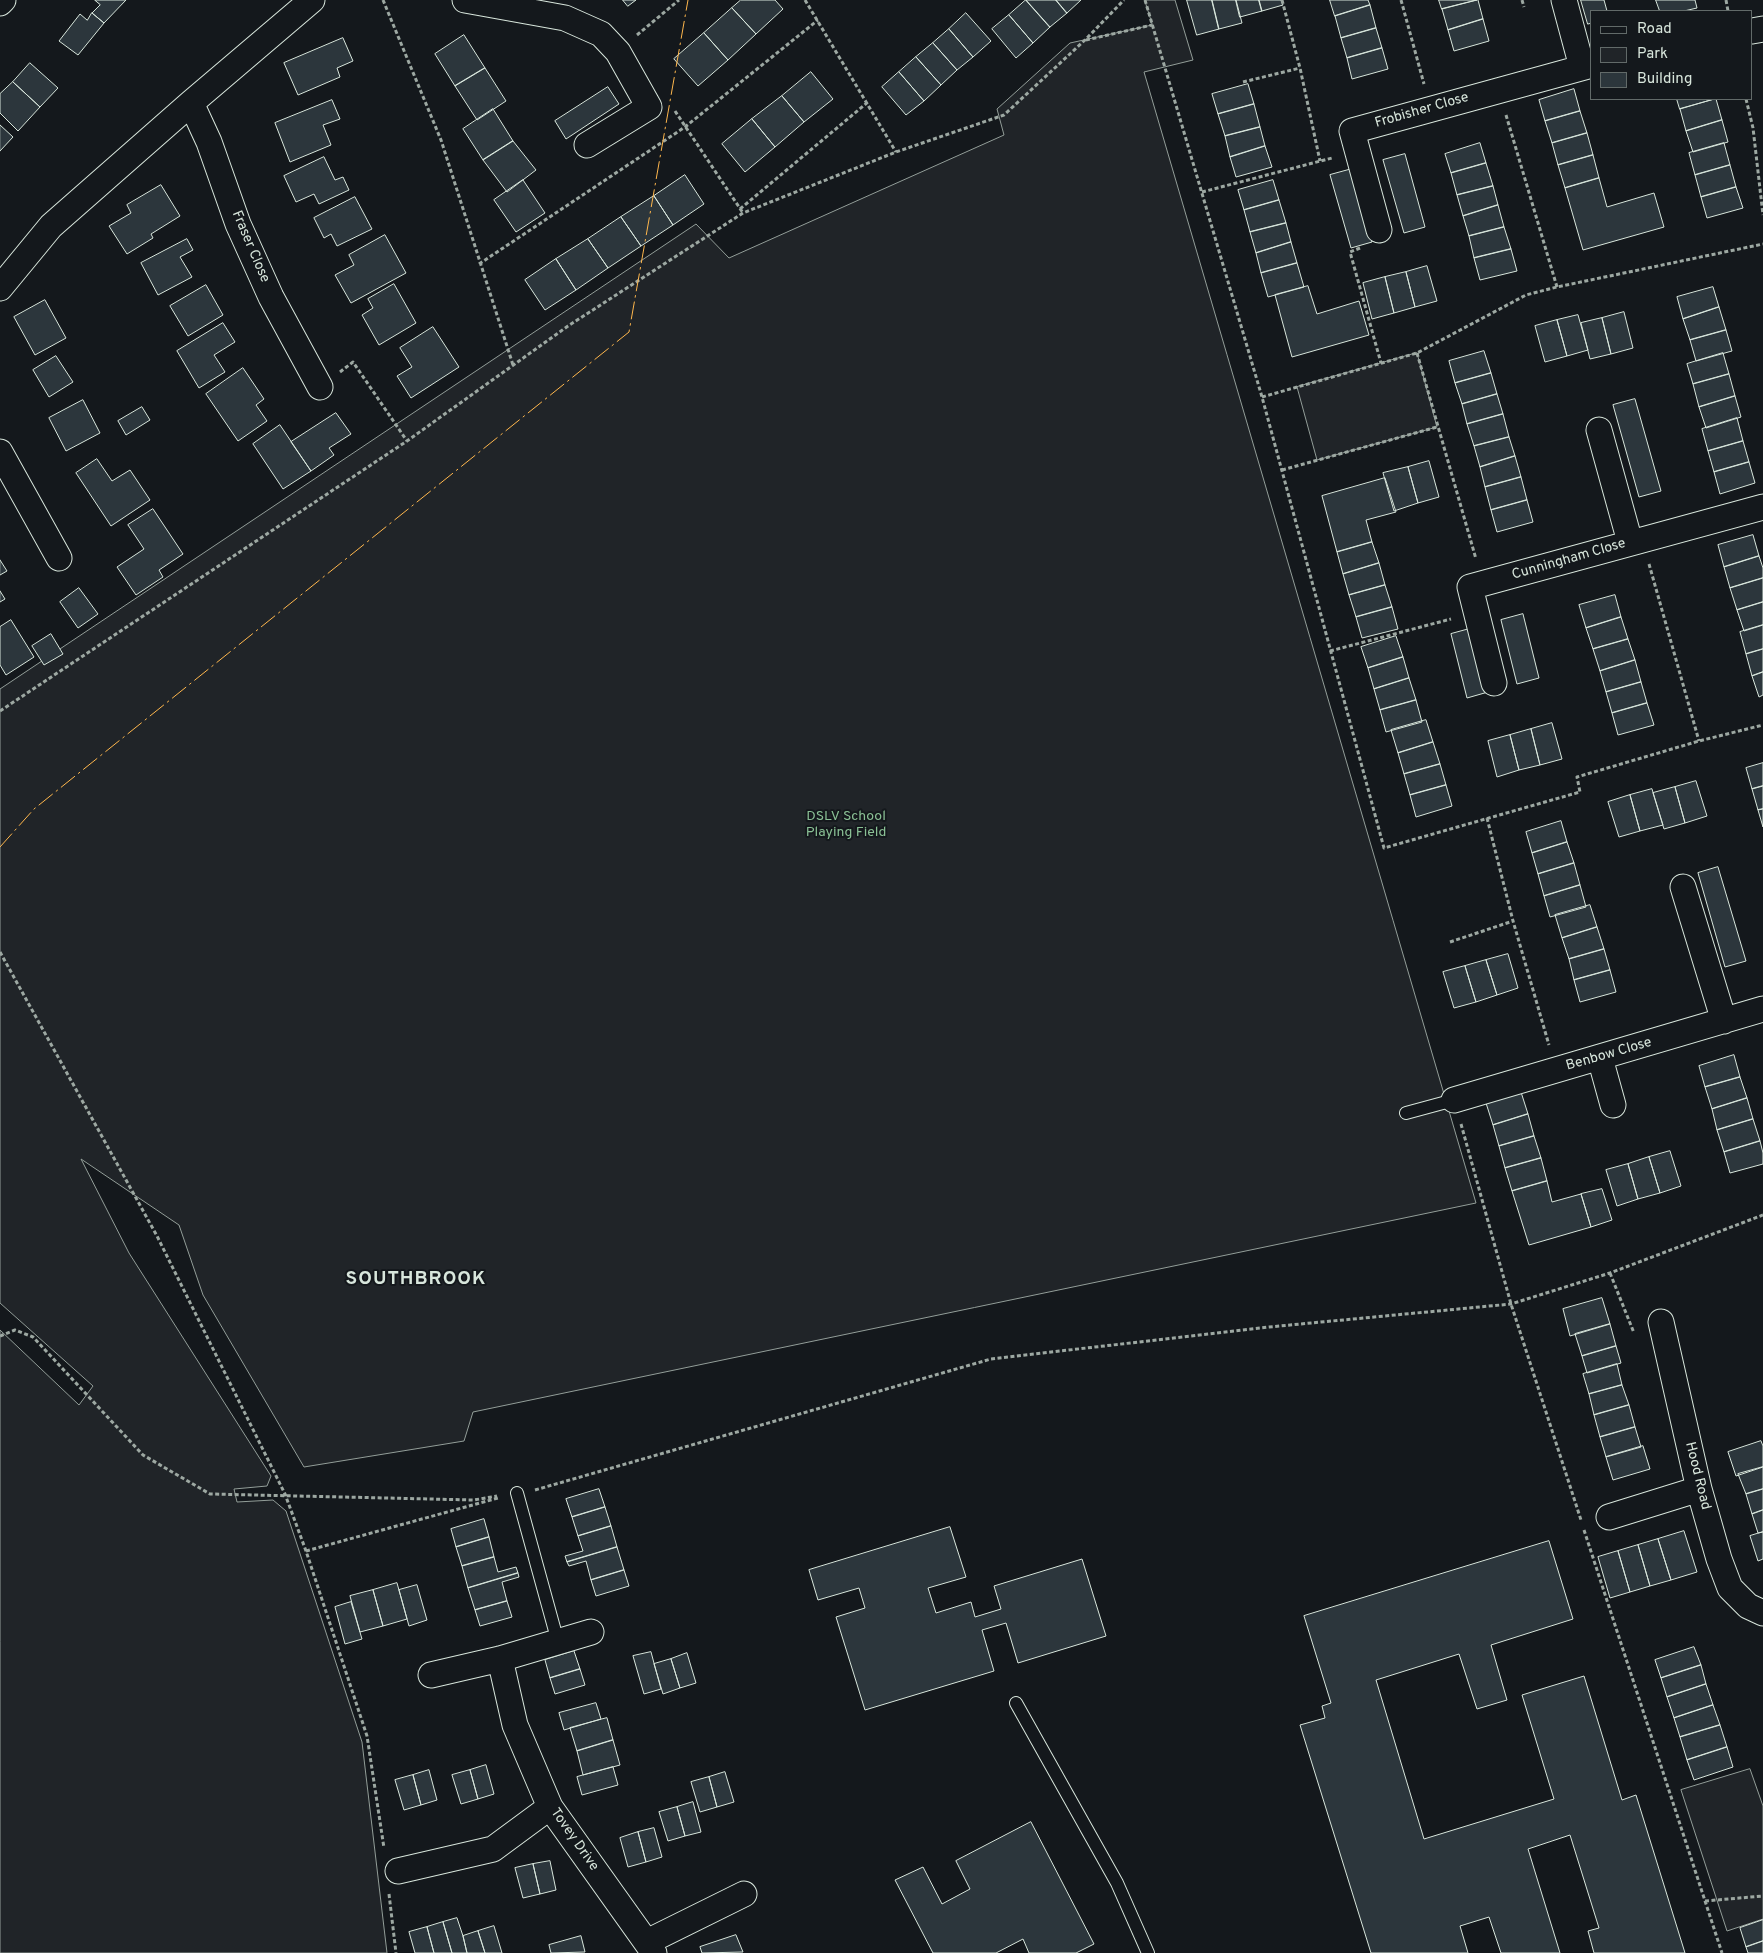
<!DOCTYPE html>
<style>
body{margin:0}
#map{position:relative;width:1763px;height:1953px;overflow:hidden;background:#14181c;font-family:Overpass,sans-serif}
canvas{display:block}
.legend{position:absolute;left:1590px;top:10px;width:162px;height:90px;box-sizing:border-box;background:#14181c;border:1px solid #626a69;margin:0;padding:6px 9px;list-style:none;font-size:15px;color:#d8e6dc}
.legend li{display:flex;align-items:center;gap:10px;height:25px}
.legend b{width:25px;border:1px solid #626a69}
</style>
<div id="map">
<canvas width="1763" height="1953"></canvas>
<ul class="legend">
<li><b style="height:6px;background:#14181c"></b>Road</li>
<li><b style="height:14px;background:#202428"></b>Park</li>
<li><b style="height:14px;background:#2c363c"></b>Building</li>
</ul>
</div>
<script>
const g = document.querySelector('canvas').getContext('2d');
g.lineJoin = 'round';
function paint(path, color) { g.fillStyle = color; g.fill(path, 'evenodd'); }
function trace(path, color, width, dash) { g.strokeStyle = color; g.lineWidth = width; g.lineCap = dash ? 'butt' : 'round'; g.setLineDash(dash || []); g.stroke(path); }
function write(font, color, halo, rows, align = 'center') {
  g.font = font + ' Overpass,sans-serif'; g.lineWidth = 4; g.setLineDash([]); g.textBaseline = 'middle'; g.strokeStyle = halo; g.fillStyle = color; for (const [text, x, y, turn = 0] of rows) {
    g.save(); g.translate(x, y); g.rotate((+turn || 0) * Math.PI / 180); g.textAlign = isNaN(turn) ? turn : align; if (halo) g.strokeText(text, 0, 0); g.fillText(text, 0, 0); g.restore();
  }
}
const green = new Path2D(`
 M1145 0H1175L1193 60 1144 72 1476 1203 473 1412 464 1441 304 1467 203 1295 179 1225 81 1159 129 1253 271 1476 267 1486 234 1489 237 1502 273 1500 286 1511 362 1742 387 1953H0V1330L79 1405 93 1386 0 1303V689L696 224 729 258 1004 135 997 109 1070 43 1152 25Z
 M1417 353 1437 427 1317 460 1297 387Z
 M1750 1769 1763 1806V1919L1727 1931 1681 1790Z`);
paint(green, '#202428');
trace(green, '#939e99', 1);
const building = new Path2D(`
 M95 0H126L104 23 92 13 100 5Z
 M623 0H636L628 6Z
 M741 0H775L783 9 756 34 732 8Z
 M1026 0H1056L1067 13 1050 27Z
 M1026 0 1050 27 1033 43 1009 15Z
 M1056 0H1081L1067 13Z
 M1187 0H1212L1219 29 1197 35Z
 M1212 0H1236L1242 23 1219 29Z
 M1236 0H1259L1262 11 1240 17Z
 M1259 0H1281L1283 5 1262 11Z
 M1330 0H1368L1370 5 1335 16Z
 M1439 0H1477L1442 9Z
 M1478 0 1483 19 1448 30 1442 9Z
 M1581 0H1604L1607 11H1592V23L1588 24Z
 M1656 0H1695L1697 8 1684 11H1660Z
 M1370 5 1376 28 1341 38 1335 16Z
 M732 8 756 34 728 60 704 33Z
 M92 13 104 23 78 55 59 41 80 14 87 20Z
 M966 13 991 41 973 57 949 29Z
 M1009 15 1033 43 1016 58 992 29Z
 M1483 19 1489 41 1454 51 1448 30Z
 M1376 28 1382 48 1347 58 1341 38Z
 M949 29 973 57 957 70 933 43Z
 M704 33 728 60 698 86 674 59Z
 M464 35 485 68 455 86 435 54Z
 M343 38 353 61 337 68 340 77 298 95 284 63Z
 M933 43 957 70 941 85 916 57Z
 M1382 48 1388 69 1352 79 1347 58Z
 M916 57 941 85 924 101 899 72Z
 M30 63 58 88 40 107 13 82Z
 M485 68 506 101 477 120 455 86Z
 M811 72 833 99 804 122 782 96Z
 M899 72 924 101 906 115 882 87Z
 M13 82 40 107 18 131 0 113V94Z
 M1248 84 1254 104 1218 114 1212 94Z
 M608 87 619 104 566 139 555 121Z
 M1574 89 1580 111 1545 121 1539 100Z
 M782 96 804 122 775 147 752 119Z
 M1677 99H1714L1680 109Z
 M1716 99 1722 120 1686 131 1680 109Z
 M332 100 340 119 323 125 331 145 290 162 275 123Z
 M1254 104 1260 127 1225 136 1218 114Z
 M493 109 513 141 483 160 463 129Z
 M1580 111 1587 133 1552 143 1545 121Z
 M752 119 775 147 745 172 722 144Z
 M1722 120 1728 142 1693 152 1686 131Z
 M0 125 13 137 0 151Z
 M1260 127 1265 146 1230 157 1225 136Z
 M1587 133 1593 155 1558 165 1552 143Z
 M513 141 536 170 507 192 483 160Z
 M1480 143 1486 163 1451 173 1445 154Z
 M1724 143 1730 165 1695 175 1689 153Z
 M1265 146 1272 167 1236 177 1230 157Z
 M1405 154 1425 227 1404 233 1383 160Z
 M1593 155 1599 178 1565 188 1558 165Z
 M324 157 335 180 343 177 349 190 319 204 314 194 296 202 284 176Z
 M1486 163 1493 186 1457 195 1451 173Z
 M1730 165 1736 187 1701 197 1695 175Z
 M1352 169 1372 242 1351 248 1330 175Z
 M685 175 704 204 673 225 654 196Z
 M1599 178 1607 207 1654 193 1664 227 1583 250 1565 188Z
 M523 180 545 213 516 232 494 200Z
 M1273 180 1279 200 1244 210 1238 190Z
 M161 185 180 216 151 234 153 238 127 254 109 226 131 213 127 205Z
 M1493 186 1498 205 1463 216 1457 195Z
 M1736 187 1743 208 1707 218 1701 197Z
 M654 196 673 225 641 246 621 217Z
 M355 197 372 229 337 246 331 234 324 238 314 218Z
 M1279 200 1286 223 1250 232 1244 210Z
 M1498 205 1504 227 1469 236 1463 216Z
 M621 217 641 246 608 268 588 239Z
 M1286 223 1291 242 1256 253 1250 232Z
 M1504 227 1511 249 1474 258 1469 236Z
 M385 235 406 273 351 303 335 275 354 265 349 255Z
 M187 239 193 250 180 257 192 277 158 295 141 263Z
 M588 239 608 268 576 290 556 259Z
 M1291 242 1297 263 1261 273 1256 253Z
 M1511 249 1517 271 1480 280 1474 258Z
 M556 259 576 290 545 310 525 280Z
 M1297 263 1304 287 1268 297 1261 273Z
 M1427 266 1437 301 1415 307 1406 272Z
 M1406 272 1415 307 1394 313 1385 277Z
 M1385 277 1394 313 1372 319 1363 283Z
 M394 284 416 323 379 345 362 315 373 308 368 299Z
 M206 285 223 315 188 336 170 306Z
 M1308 286 1317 314 1359 301 1369 335 1292 357 1275 295Z
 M1713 287 1719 307 1683 319 1677 297Z
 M45 300 66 338 35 355 14 317Z
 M1719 307 1726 330 1690 340 1683 319Z
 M1624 312 1633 348 1611 354 1602 318Z
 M1578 315 1588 350 1567 356 1557 320Z
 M1602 318 1611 354 1590 359 1581 323Z
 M1557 320 1567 356 1545 362 1535 326Z
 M223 323 235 342 214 355 225 372 199 388 177 351Z
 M433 327 459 367 411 398 397 376 412 367 400 348Z
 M1726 330 1732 351 1696 361 1690 340Z
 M1484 351 1491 373 1455 383 1449 361Z
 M1723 353 1729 374 1693 384 1687 364Z
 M56 356 73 382 49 397 33 370Z
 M243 368 264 399 256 405 267 421 238 441 206 394Z
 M1491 373 1497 394 1462 404 1455 383Z
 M1729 374 1735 396 1699 407 1693 384Z
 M1497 394 1503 414 1467 424 1462 404Z
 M1735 396 1741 417 1706 428 1699 407Z
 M1635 399 1661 491 1639 497 1613 405Z
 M83 400 100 433 66 451 49 418Z
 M142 407 150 420 126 435 118 421Z
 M336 413 351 434 329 448 334 455 311 471 291 442Z
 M1503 414 1509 437 1474 446 1467 424Z
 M1737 418 1743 441 1708 451 1702 429Z
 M280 425 311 471 283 489 253 444Z
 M1509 437 1515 456 1480 467 1474 446Z
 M1743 441 1749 462 1714 472 1708 451Z
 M1515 456 1521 477 1485 487 1480 467Z
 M97 459 112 481 130 470 150 500 111 526 76 473Z
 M1429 461 1439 497 1418 503 1408 467Z
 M1749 462 1755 483 1720 494 1714 472Z
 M1408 467 1418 503 1394 511 1383 473Z
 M1521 477 1527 500 1491 510 1485 487Z
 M1385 478 1396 512 1366 520 1372 542 1337 552 1322 496Z
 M1527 500 1533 522 1497 532 1491 510Z
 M153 509 183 554 159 570 163 577 136 595 117 567 144 549 128 525Z
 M1753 535 1759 556 1724 567 1718 545Z
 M1372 542 1379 563 1343 574 1337 552Z
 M1759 556 1763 568V578L1730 588 1724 567Z
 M0 560 7 571 0 575Z
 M1379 563 1385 585 1349 595 1343 574Z
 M1763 578V602L1737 610 1730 588Z
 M1385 585 1392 607 1356 617 1349 595Z
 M79 588 98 614 78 628 60 602Z
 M0 591 5 599 0 602Z
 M1615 595 1621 617 1586 628 1579 605Z
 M1763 602V625L1744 631 1737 610Z
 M1392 607 1398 629 1362 638 1356 617Z
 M1523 614 1539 678 1517 684 1501 620Z
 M1621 617 1628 639 1593 649 1586 628Z
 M11 620 34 657 6 675 0 665V627Z
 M1763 625V649L1746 654 1740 632Z
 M1473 628 1488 692 1467 698 1451 634Z
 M51 634 63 654 44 665 32 646Z
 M1396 636 1403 657 1368 668 1361 647Z
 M1628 639 1635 660 1600 671 1593 649Z
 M1763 649V672L1752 676 1746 654Z
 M1403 657 1409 678 1374 689 1368 668Z
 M1635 660 1641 682 1606 692 1600 671Z
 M1763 672V695L1759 697 1752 676Z
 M1409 678 1416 700 1380 710 1374 689Z
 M1641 682 1647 703 1612 713 1606 692Z
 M1416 700 1422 722 1386 732 1380 710Z
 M1647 703 1654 725 1618 735 1612 713Z
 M1426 720 1433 742 1398 753 1391 730Z
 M1552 723 1562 759 1540 765 1531 729Z
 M1531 729 1540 765 1519 770 1510 735Z
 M1510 735 1519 770 1497 777 1488 741Z
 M1433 742 1440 764 1404 774 1398 753Z
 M1763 763V786L1752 789 1746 768Z
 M1440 764 1446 785 1410 795 1404 774Z
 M1696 781 1707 816 1685 823 1675 787Z
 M1446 785 1452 806 1416 817 1410 795Z
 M1763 786V809L1758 810 1752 789Z
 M1675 787 1685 823 1664 829 1653 793Z
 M1652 789 1663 825 1640 831 1630 795Z
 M1630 795 1640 831 1619 837 1608 802Z
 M1763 809V827L1758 810Z
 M1561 821 1567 842 1532 853 1526 832Z
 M1567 842 1574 863 1538 874 1532 853Z
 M1574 863 1580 885 1544 896 1538 874Z
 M1718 867 1746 961 1725 967 1698 873Z
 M1580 885 1586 907 1550 917 1544 896Z
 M1590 905 1597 927 1562 938 1555 915Z
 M1597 927 1604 949 1569 959 1562 938Z
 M1604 949 1610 970 1574 980 1569 959Z
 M1508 954 1518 988 1497 995 1486 960Z
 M1486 960 1497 995 1476 1002 1465 966Z
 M1465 966 1476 1002 1454 1008 1443 972Z
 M1610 970 1616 992 1580 1002 1574 980Z
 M1734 1055 1740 1077 1705 1087 1699 1066Z
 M1740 1077 1747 1098 1712 1109 1705 1087Z
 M1521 1092 1528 1114 1493 1125 1486 1103Z
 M1747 1098 1753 1119 1717 1130 1712 1109Z
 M1528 1114 1534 1136 1499 1146 1493 1125Z
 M1753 1119 1760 1141 1724 1152 1717 1130Z
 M1534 1136 1541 1158 1505 1168 1499 1146Z
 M1760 1141 1763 1153V1164L1730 1173 1724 1152Z
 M1670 1151 1681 1186 1660 1193 1649 1157Z
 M1649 1157 1660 1193 1638 1199 1628 1164Z
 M1541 1158 1547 1181 1512 1191 1505 1168Z
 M1628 1164 1638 1199 1617 1206 1606 1170Z
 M1547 1181 1552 1202 1581 1194 1591 1227 1529 1245 1512 1191Z
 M1602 1189 1612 1220 1591 1227 1581 1194Z
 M1602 1298 1610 1324 1570 1336 1563 1309Z
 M1610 1324 1616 1346 1582 1356 1575 1334Z
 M1616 1346 1621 1363 1587 1373 1582 1356Z
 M1617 1364 1622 1385 1589 1394 1583 1374Z
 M1622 1385 1629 1405 1594 1415 1589 1394Z
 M1629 1405 1635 1427 1600 1437 1594 1415Z
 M1635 1427 1641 1447 1606 1457 1600 1437Z
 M1761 1441 1763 1446V1467L1736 1476 1728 1452Z
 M1643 1446 1650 1469 1613 1480 1606 1457Z
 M1763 1467V1489L1746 1494 1738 1474Z
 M599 1489 605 1507 572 1517 566 1499Z
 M1763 1489V1510L1752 1514 1746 1494Z
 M605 1507 611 1526 578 1536 572 1517Z
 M1763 1510V1532L1758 1533 1752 1514Z
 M484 1519 489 1537 456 1547 451 1529Z
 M611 1526 617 1547 567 1562 565 1556 583 1551 578 1536Z
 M950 1527 966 1577 928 1588 936 1613 971 1602 975 1617 1001 1609 994 1586 1082 1559 1106 1636 1018 1663 1006 1623 982 1630 994 1671 865 1710 836 1617 865 1608 859 1588 818 1600 809 1570Z
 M1684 1531 1697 1572 1671 1580 1658 1539Z
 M1763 1532V1559L1758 1561 1750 1536Z
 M489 1537 494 1557 462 1566 456 1547Z
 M1658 1539 1671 1580 1650 1586 1638 1545Z
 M1549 1541 1573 1619 1491 1645 1507 1700 1477 1709 1459 1654 1376 1680 1424 1839 1554 1799 1522 1695 1584 1676 1622 1800 1636 1795 1685 1953H1594L1588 1931 1599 1928 1570 1835 1528 1849 1560 1953H1501L1489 1917 1460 1926 1468 1953H1371L1300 1725 1325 1718 1322 1706 1331 1703 1304 1616Z
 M1638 1545 1650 1586 1630 1592 1618 1551Z
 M617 1547 624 1570 591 1580 586 1561 569 1566 567 1562Z
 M1618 1551 1630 1592 1610 1598 1598 1557Z
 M494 1557 498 1572 516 1567 518 1573 468 1588 462 1566Z
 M624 1570 629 1586 596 1596 591 1580Z
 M518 1573 519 1577 502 1582 507 1601 475 1610 468 1588Z
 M397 1583 407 1619 383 1626 373 1590Z
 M417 1585 427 1620 409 1626 399 1590Z
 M373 1590 383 1626 360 1632 350 1596Z
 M507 1601 512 1617 480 1626 475 1610Z
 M351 1602 362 1639 345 1644 335 1607Z
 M1694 1647 1701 1665 1661 1678 1655 1660Z
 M574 1651 580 1669 550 1678 545 1660Z
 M651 1652 661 1689 644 1694 633 1656Z
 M687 1653 696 1683 680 1688 671 1659Z
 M671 1659 680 1688 663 1694 654 1664Z
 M1701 1665 1706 1684 1667 1697 1661 1678Z
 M580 1669 585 1685 555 1694 550 1678Z
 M1706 1684 1713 1705 1674 1718 1667 1697Z
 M596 1703 601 1719 564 1730 559 1713Z
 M1713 1705 1720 1725 1680 1737 1674 1718Z
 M607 1718 613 1740 577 1751 570 1728Z
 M1720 1725 1727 1747 1687 1760 1680 1737Z
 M613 1740 620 1765 583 1775 577 1751Z
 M1727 1747 1733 1767 1694 1780 1687 1760Z
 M486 1765 494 1794 478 1799 470 1770Z
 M613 1767 618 1785 582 1795 577 1777Z
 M429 1770 437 1800 421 1805 413 1775Z
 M470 1770 478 1799 461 1804 452 1775Z
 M725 1772 734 1802 717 1807 709 1777Z
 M413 1775 421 1805 404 1810 395 1780Z
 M709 1777 717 1807 700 1812 691 1782Z
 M693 1802 701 1832 685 1836 677 1807Z
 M677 1807 685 1836 668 1841 659 1812Z
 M1031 1822 1094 1944 1076 1953H1029L1023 1939 996 1953H933L895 1880 923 1867 942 1904 970 1889 956 1861Z
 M654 1828 662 1857 646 1862 638 1832Z
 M638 1832 646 1862 628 1867 620 1838Z
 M550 1861 556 1890 540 1894 533 1864Z
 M533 1864 540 1894 523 1898 515 1868Z
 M457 1918 463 1936 467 1953H452L443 1922Z
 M1763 1920V1941L1746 1947 1740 1928Z
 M443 1922 452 1953H434L427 1927Z
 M494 1926 502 1953H485L478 1931Z
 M427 1927 434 1953H415L409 1932Z
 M478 1931 485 1953H467L463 1936Z
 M736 1935 743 1952 702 1953 700 1947Z
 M581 1936 585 1952 551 1953 549 1945Z
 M1763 1941V1953H1748L1746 1947Z`);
paint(building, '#2c363c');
trace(building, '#d8e6dc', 1);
const service = new Path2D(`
 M1406 1113 1454 1100
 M517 1493 558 1642
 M1016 1703 1117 1883 1148 1953`);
const minor = new Path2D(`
 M465 0 565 18 601 34 618 52 649 107 587 145
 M1564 0 1582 67
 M0 3 3 0
 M1752 31 1763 29
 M191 103 209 142 238 224 271 297 320 387
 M1379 230 1352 131 1592 65
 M0 288 51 226 191 103 312 0
 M1599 430 1630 542
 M0 452 59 558
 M1494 683 1470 587 1763 507
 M1683 887 1724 1021
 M1600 1058 1613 1105
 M1454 1100 1763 1009
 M1661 1322 1699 1489 1719 1559 1730 1588 1748 1606 1763 1613
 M1609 1517 1699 1489
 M500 1659 515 1725 550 1807 654 1953
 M431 1675 500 1659 591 1632
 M398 1871 493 1849 550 1807
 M647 1942 744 1894`);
trace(service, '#d8e6dc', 14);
trace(minor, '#d8e6dc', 27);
trace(new Path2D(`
 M383 0 441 140 513 365
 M805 0 896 152
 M1145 0 1262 397 1384 848 1580 792 1577 777 1699 741 1763 725
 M1282 0 1300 68 1320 161
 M1401 0 1424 84
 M1522 0 1524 7
 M1726 0 1728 11
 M637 35 679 0
 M1086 40 1152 25
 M1243 82 1300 68
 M1746 99 1753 128 1763 215
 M675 111 743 213
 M1506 115 1557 287
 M1202 192 1332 158
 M740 209 868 102
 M1360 248 1350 252 1381 363
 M479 264 685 127 818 20
 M1417 353 1476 559
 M340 372 353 362 407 441
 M1262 397 1417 353 1526 295 1557 287 1763 244
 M1282 470 1437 427
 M1649 564 1699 741
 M1330 651 1451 619
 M0 711 407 441 568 326 743 213 896 152 1004 115 1085 40 1124 0
 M1487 818 1513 921 1549 1045
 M1450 942 1513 921
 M0 952 157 1236 285 1494 306 1551 367 1736 384 1848
 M1461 1124 1511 1304 1581 1520
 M1610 1273 1634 1333
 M0 1336 15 1330 33 1337 143 1455 210 1494 474 1500 497 1496
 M535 1490 991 1359 1269 1327 1511 1304 1610 1273 1763 1215
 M1584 1530 1722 1953
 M306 1551 498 1498
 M389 1894 396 1953
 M1705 1901 1763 1896`), '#9da8a2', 3, [4, 2.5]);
trace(service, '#14181c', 12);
trace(minor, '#14181c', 25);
trace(new Path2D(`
 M0 847 34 809 629 332 688 0`), '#ffb74d', 1, [18, 4, 2.5, 4]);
write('14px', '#d8e6dc', '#14181c', [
 ["Frobisher Close",1422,111,-16],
 ["Fraser Close",250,247,67],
 ["Cunningham Close",1569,560,-16],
 ["Benbow Close",1609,1055,-16],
 ["Hood Road",1697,1476,76],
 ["Tovey Drive",574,1840,55]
]);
write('14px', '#8ac095', '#14181c', [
 ["DSLV School",846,817],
 ["Playing Field",846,833]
]);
g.letterSpacing = '1px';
write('bold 19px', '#d8e6dc', '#14181c', [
 ["SOUTHBROOK",416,1280]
]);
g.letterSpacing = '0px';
</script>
